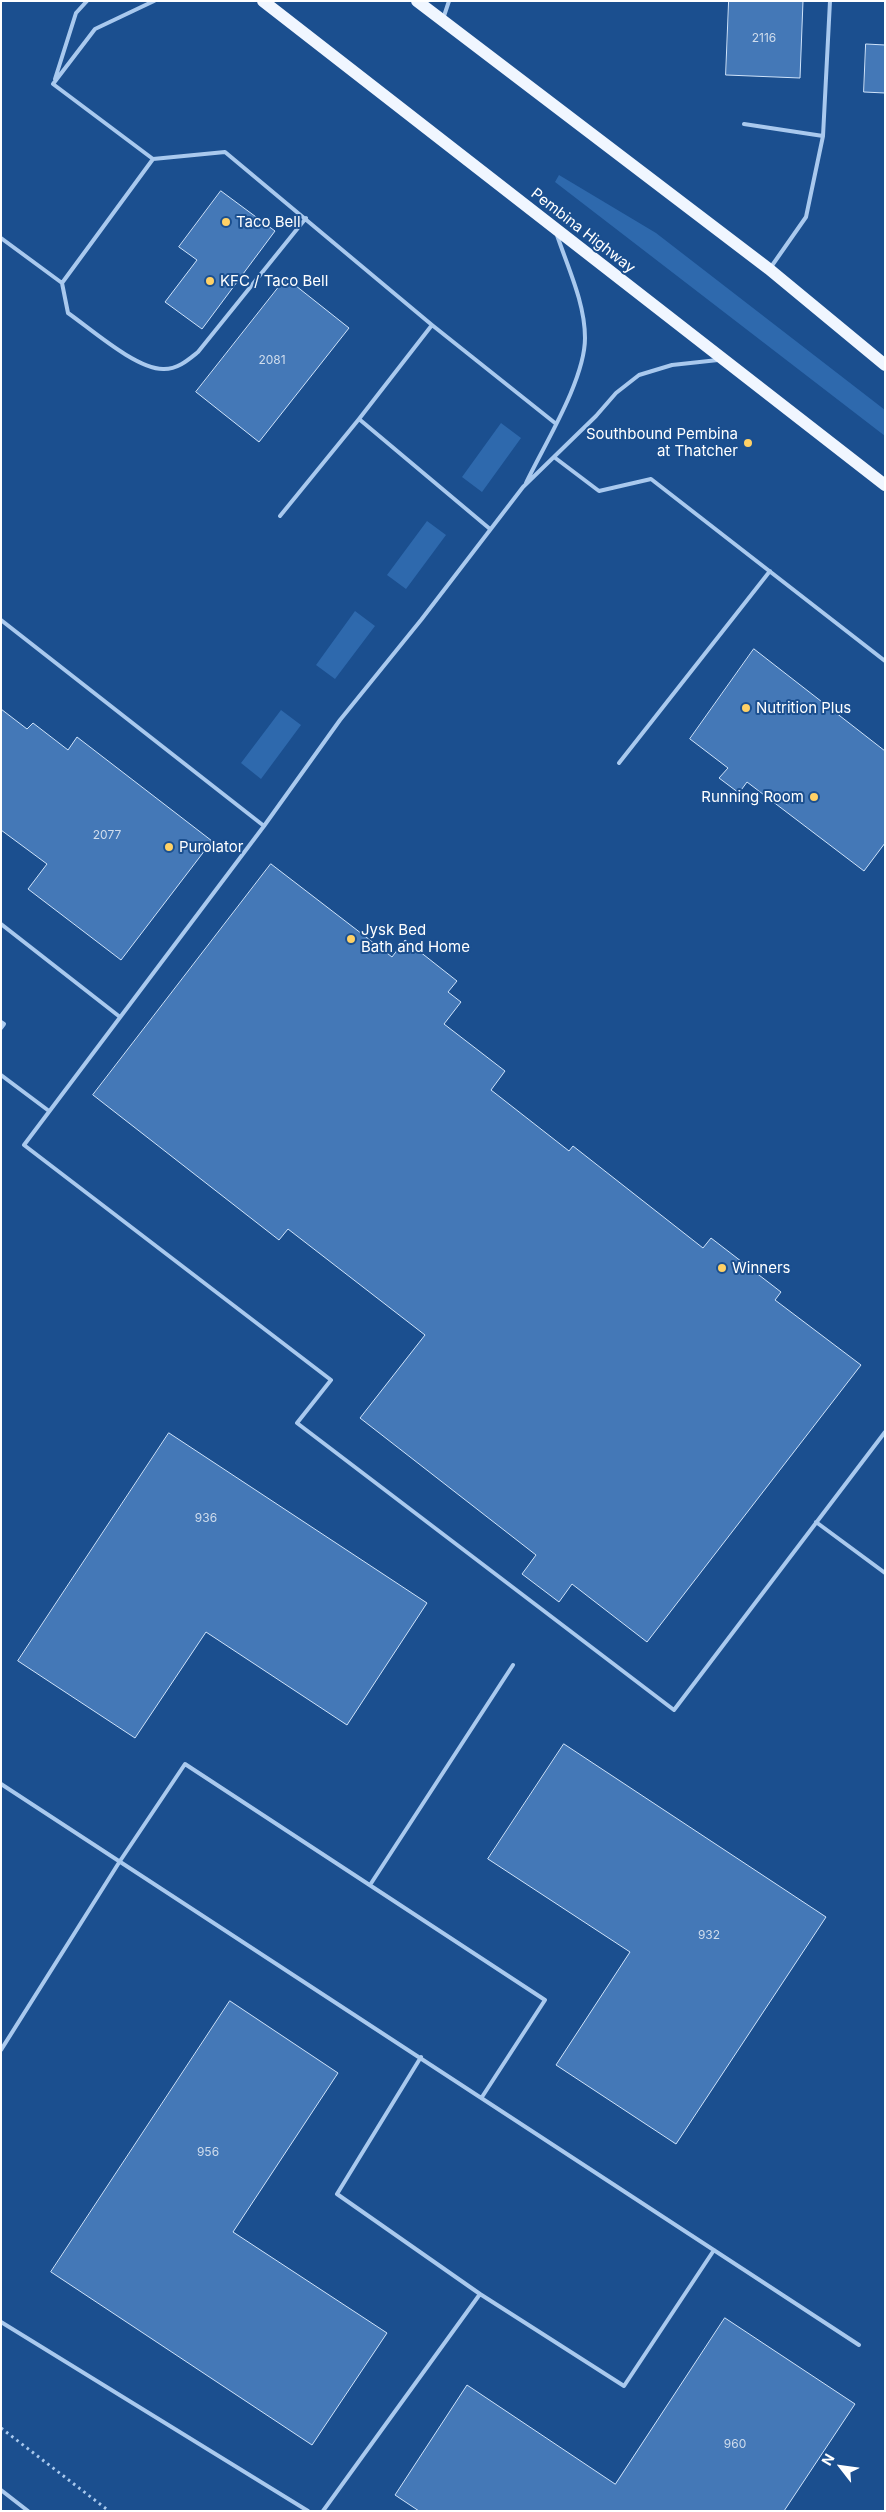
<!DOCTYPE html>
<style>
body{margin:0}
#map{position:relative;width:886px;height:2512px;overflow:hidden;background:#1b4f8f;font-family:Inter,sans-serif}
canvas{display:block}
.frame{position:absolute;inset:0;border:2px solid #fff;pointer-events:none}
.north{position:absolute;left:816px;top:2442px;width:50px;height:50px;-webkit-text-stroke:4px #1b4f8f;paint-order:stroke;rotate:300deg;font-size:14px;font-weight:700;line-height:20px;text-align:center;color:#fff}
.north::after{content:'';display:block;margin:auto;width:18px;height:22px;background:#fff;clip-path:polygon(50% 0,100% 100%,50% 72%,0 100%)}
</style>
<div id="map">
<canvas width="886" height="2512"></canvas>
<div class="frame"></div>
<div class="north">N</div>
</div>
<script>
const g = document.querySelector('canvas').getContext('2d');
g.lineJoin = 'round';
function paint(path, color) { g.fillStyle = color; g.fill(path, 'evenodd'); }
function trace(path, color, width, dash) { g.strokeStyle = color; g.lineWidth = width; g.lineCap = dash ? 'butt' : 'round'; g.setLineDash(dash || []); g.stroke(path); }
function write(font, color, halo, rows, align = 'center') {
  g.font = font + ' Inter,sans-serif'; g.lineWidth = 4; g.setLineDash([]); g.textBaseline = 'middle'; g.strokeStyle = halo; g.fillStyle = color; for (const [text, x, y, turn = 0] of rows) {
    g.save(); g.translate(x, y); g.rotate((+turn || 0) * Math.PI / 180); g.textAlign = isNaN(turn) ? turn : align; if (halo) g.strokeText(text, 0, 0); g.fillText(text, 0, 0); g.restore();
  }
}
paint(new Path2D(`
 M559 175 656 233 885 410V436L555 182Z
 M501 423 521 438 482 492 462 477Z
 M427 521 446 535 406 589 387 575Z
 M355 611 375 626 335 679 316 665Z
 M281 710 301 725 261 779 241 763Z`), '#2e69ad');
const building = new Path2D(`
 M729 1H803L800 78 726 75Z
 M866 44 885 45V93L864 92Z
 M221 191 275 231 202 329 165 302 197 260 179 247Z
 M286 278 349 328 259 442 196 392Z
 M754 649 885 751V843L864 871 747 782 739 793 719 778 728 768 690 739Z
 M1 709 27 729 33 723 68 750 77 737 212 841 121 960 28 889 47 864 1 830Z
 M271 864 392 957 405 940 457 981 448 992 461 1002 444 1024 505 1071 491 1090 569 1151 573 1146 703 1248 711 1238 781 1292 775 1300 861 1365 647 1642 572 1584 559 1602 522 1574 536 1555 360 1418 425 1335 288 1229 279 1240 93 1095Z
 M169 1433 427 1603 347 1725 206 1632 135 1738 18 1661Z
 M564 1744 826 1917 676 2144 556 2065 630 1952 488 1859Z
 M230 2001 338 2073 233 2232 387 2333 312 2445 51 2272Z
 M725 2318 855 2404 784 2511H419L395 2495 467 2385 615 2484Z`);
paint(building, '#4478b7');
trace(building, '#cfe3fa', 1);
trace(new Path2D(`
 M1 2428 109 2511`), '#a9c9ee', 3, [2.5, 4]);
trace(new Path2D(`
 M443 19 449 1
 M55 79 76 13 87 1
 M53 84 153 159 225 152 432 325
 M53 84 95 29 154 1
 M744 124 823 136
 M1 238 62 283 153 159
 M771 267 806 217 823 136 830 1
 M62 283 68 313C91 329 137 370 164 369 178 369 188 360 198 352L306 218
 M718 360 672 365 639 375 616 393 596 416 523 487 421 620 340 720 264 826 24 1145 331 1380 297 1423 674 1710 885 1432
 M359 419 432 325 555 423
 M554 457 599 491 651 479 885 661
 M526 483C544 445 585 380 585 338 585 303 568 268 557 235
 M280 516 359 419 490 529
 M1 620 264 826
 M619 763 770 571
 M1 924 120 1017
 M1 1022 4 1024 1 1028
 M1 1075 49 1111
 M816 1522 885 1573
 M1 1784 859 2345
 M370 1885 513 1665
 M1 2050 120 1861 185 1764 545 2000 482 2097
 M480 2294 624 2386 714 2250
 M1 2322 308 2511
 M1 2490 28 2511
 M323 2511 480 2294 337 2194 421 2057`), '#a9c9ee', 4);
trace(new Path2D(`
 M263 1 885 485
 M417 1 769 269 885 365`), '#f0f6ff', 12);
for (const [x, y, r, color] of [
 [226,222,5,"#ffd166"],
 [210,281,5,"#ffd166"],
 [748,443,5,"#ffd166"],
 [746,708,5,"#ffd166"],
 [814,797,5,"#ffd166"],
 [169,847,5,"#ffd166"],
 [351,939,5,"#ffd166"],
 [722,1268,5,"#ffd166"]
]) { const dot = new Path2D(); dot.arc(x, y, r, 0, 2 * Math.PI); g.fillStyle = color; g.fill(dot); trace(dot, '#1b4f8f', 2); }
write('12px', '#d0dded', null, [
 ["2116",764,38],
 ["2081",272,360],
 ["2077",107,835],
 ["936",206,1518],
 ["932",709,1935],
 ["956",208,2152],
 ["960",735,2444]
]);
write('15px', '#fff', '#1b4f8f', [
 ["Taco Bell",236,222],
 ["KFC / Taco Bell",220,281],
 ["Southbound Pembina",738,434,"right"],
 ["at Thatcher",738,451,"right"],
 ["Nutrition Plus",756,708],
 ["Running Room",804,797,"right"],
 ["Purolator",179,847],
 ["Jysk Bed",361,930],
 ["Bath and Home",361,947],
 ["Winners",732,1268]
], 'left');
write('15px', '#fff', '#1b4f8f', [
 ["Pembina Highway",583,231,38]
]);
</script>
